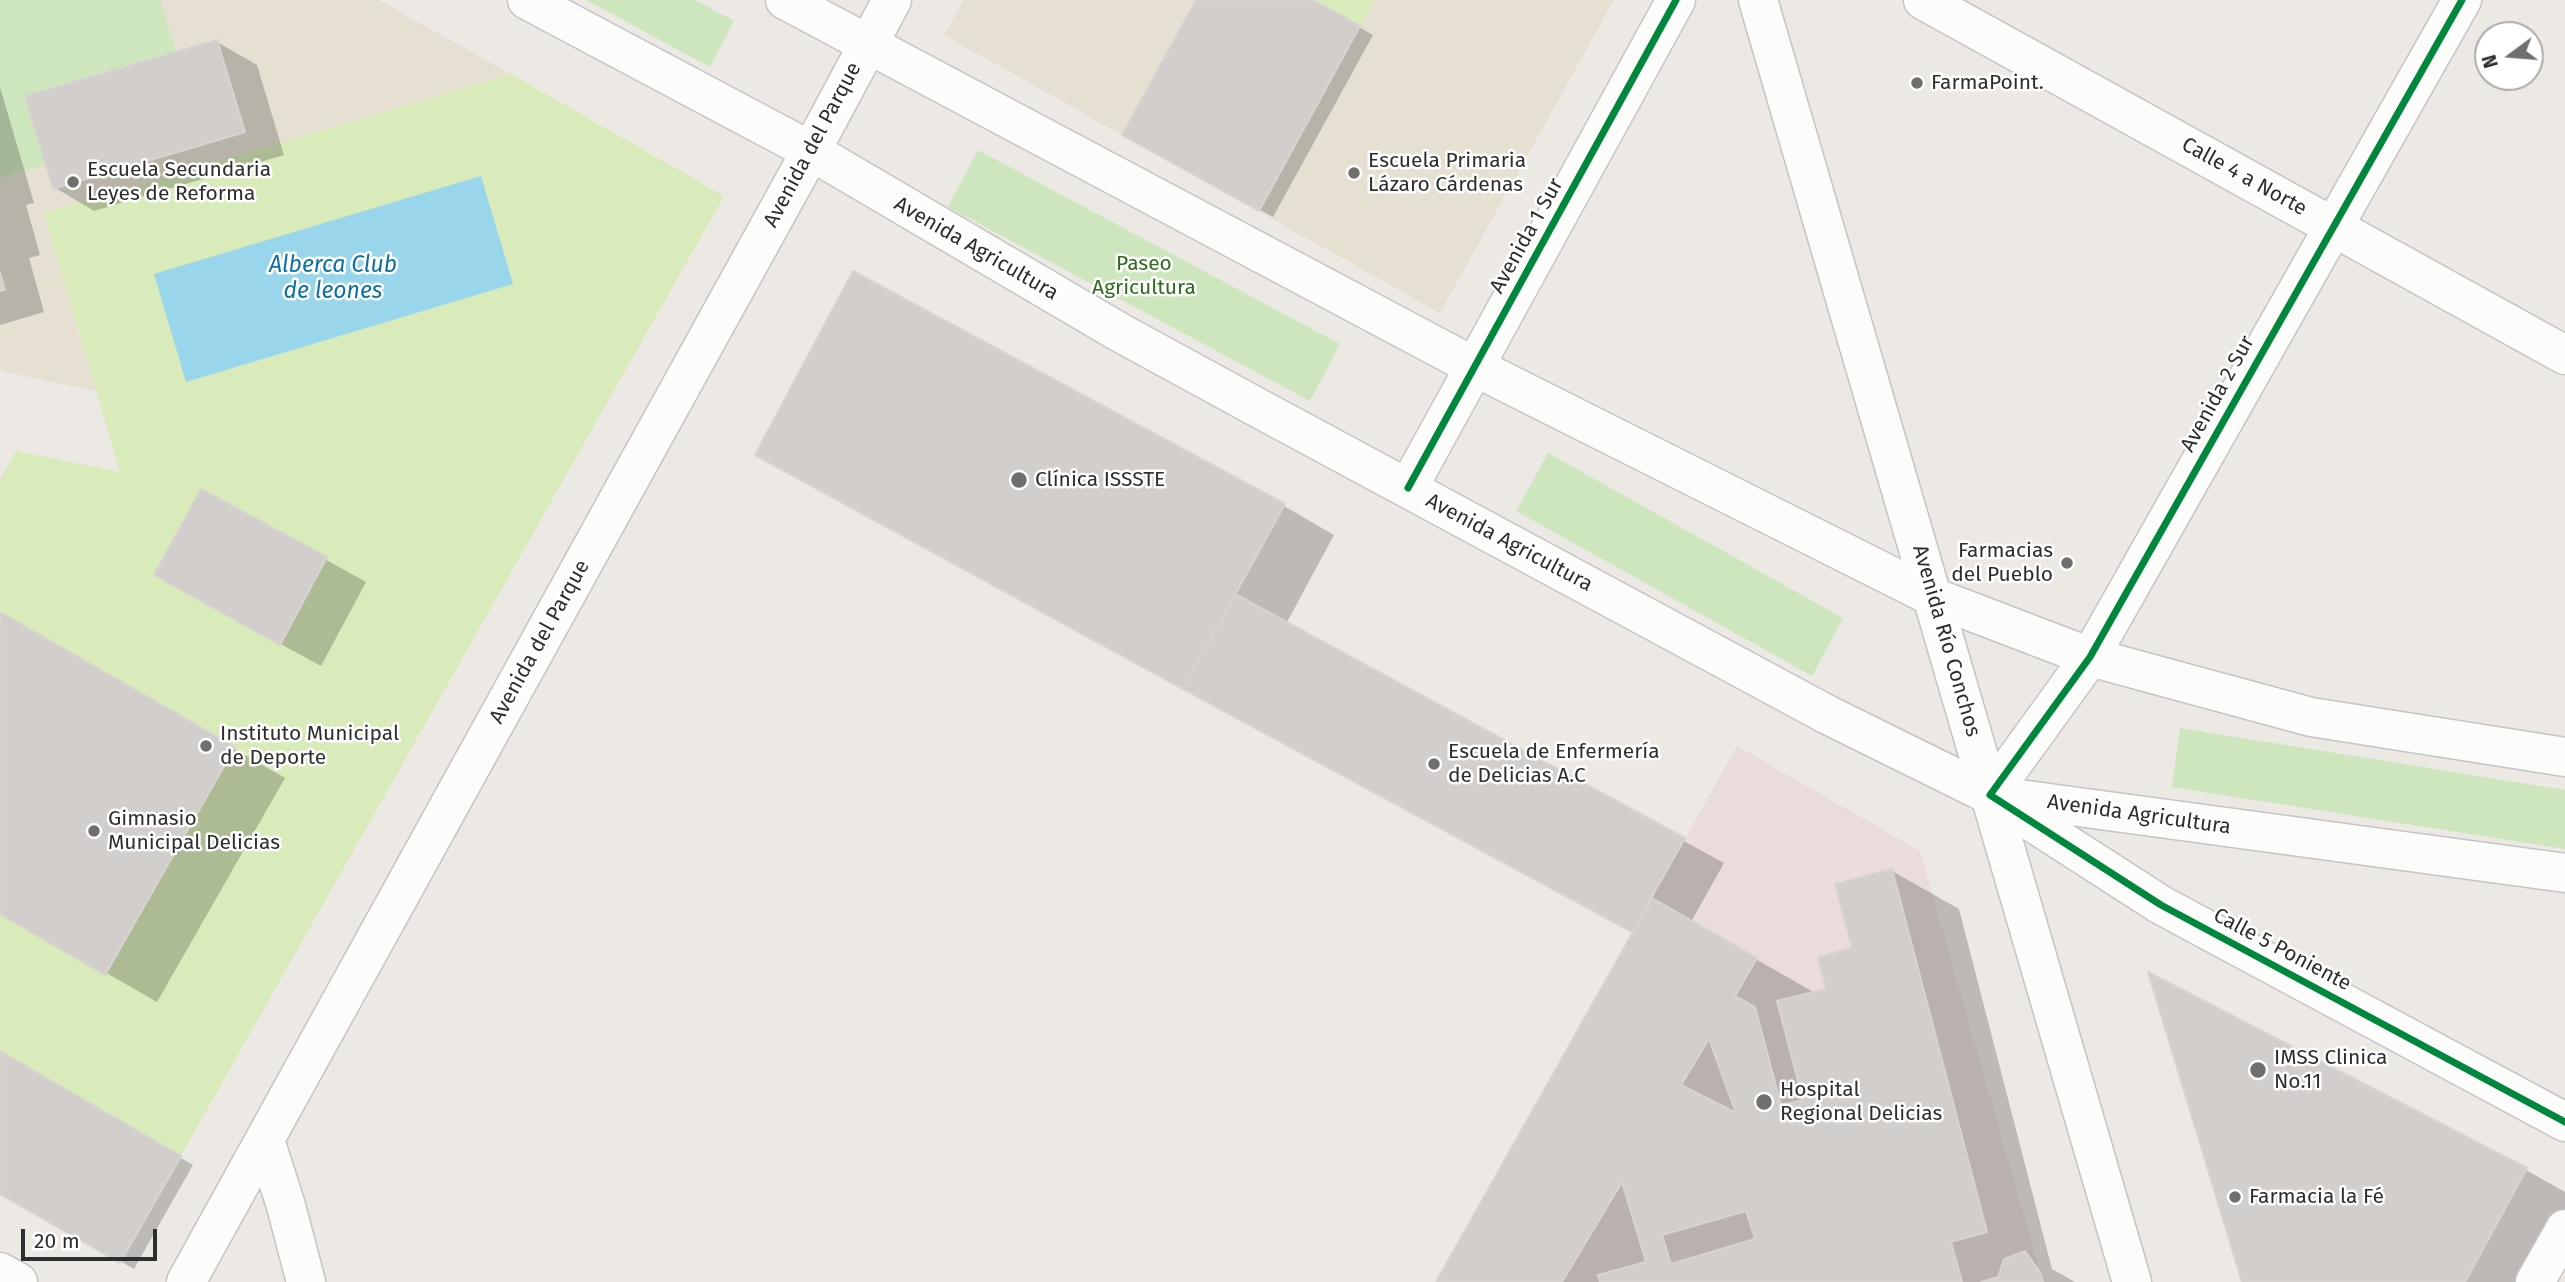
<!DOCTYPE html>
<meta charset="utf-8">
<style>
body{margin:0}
#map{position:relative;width:2565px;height:1282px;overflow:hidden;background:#ece8e4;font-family:"Fira Sans",sans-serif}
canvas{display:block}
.north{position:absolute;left:2474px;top:21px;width:70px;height:70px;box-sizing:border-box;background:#fff;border:2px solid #ababab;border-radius:50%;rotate:254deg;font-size:19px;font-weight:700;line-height:28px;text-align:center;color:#2e2e2e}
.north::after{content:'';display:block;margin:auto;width:24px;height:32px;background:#706f6e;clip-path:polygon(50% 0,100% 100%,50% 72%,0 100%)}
.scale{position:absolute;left:21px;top:1229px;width:136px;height:32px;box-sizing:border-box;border:4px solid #2e2e2e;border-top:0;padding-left:9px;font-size:21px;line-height:24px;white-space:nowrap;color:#2e2e2e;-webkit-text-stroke:5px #fff;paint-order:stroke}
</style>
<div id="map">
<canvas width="2565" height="1282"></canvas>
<div class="north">N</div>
<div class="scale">20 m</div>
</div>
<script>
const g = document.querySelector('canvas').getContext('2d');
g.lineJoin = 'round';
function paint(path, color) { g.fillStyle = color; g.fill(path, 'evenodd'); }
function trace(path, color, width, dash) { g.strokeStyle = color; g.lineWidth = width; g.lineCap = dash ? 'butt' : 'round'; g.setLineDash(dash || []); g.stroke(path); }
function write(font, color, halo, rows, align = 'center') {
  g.font = font + ' "Fira Sans",sans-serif'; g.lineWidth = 5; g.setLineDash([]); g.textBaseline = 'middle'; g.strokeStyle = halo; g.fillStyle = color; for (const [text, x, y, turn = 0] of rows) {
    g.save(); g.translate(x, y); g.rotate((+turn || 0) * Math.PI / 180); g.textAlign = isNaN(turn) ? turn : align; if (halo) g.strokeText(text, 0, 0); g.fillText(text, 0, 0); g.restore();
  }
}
paint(new Path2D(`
 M0 0H378L511 74 44 213 96 391 0 371Z
 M964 0H1614L1440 313 944 35Z`), '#e6e0d3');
paint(new Path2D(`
 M1737 746 1920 851 2043 1282H1436Z`), '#e9dcdb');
paint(new Path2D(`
 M0 0H160L176 52 26 96 46 164 0 178Z
 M586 0H695L734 21 710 67Z
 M978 150 1340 344 1310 401 948 207Z
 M1548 453 1843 618 1812 676 1516 511Z
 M2180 728 2565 790V849L2172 787Z`), '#cee6be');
paint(new Path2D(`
 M1313 0H1375L1360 26Z
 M511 74 724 196 120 1263 0 1194V480L16 451 120 472 44 213Z`), '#d9eabb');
paint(new Path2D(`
 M481 176 513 284 186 382 154 274Z`), '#99d6ec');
paint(new Path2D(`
 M1198 0H1310L1373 35 1273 217 1124 134Z
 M217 42 257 65 284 155 94 211 54 187Z
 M0 87 34 203 26 205 40 255 29 258 44 312 0 325Z
 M807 484 1284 506 1334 535 1286 624 1724 863 1691 922 1815 993 1828 990 1854 949 1892 871 1959 909 2052 1269 2075 1282H1438L1634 933Z
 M202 491 366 582 321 666 196 598Z
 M0 614 285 778 157 1002 0 912Z
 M2151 975 2526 1170 2565 1192V1221L2532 1282H2244Z
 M0 1053 193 1165 134 1269 0 1192Z`), '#0003');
const building = new Path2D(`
 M1196 0H1313L1360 26 1259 211 1122 135Z
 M217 40 245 132 53 189 25 96Z
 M853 271 1285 504 1183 689 755 455Z
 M0 272 5 290 0 291Z
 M201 489 327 557 280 645 154 575Z
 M1235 594 1685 838 1632 932 1183 689Z
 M0 612 235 747 105 975 0 914Z
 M1892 869 1987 1232 1951 1242 1962 1282H1600L1598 1275 1646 1262 1622 1182 1562 1282H1436L1652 898 1757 958 1735 996 1755 1007 1781 1105 1803 1100 1777 1001 1826 989 1818 957 1852 948 1835 884ZM1709 1039 1736 1113 1681 1085ZM1746 1211 1755 1239 1671 1264 1662 1235Z
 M2148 972 2527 1168 2465 1282H2242Z
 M0 1051 181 1156 120 1263 0 1194Z
 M2025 1251 2040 1272 2043 1282H1981L1998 1277 2004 1259Z`);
paint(building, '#d1cecb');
trace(building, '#d7d4d0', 2);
const street = new Path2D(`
 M1923 0 2565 355
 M1408 488 1676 0
 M0 1272 18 1282
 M2535 1282 2565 1229`);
const secondary = new Path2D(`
 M527 0 811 151 1119 332 1262 410 1828 715 1990 795 2565 873
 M785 0 1475 367 1933 597 2090 657 2311 717 2565 757
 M1758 0 2132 1282
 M1990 795 2090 657 2462 0
 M2001 802 2161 905 2565 1122
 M265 1140 286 1206 306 1282
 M186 1282 811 151 892 0`);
trace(street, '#c5c4c5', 41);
trace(secondary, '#c5c4c5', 41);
trace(street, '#fcfcfb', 38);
trace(secondary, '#fcfcfb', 38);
trace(new Path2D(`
 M2462 0 2090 657 1990 795 2161 905 2565 1122
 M1408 488 1676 0`), '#00873e', 7);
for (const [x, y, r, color] of [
 [1917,83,7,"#706f6e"],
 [1354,173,7,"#706f6e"],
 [73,182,7,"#706f6e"],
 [1019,480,9,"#706f6e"],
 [2067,563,7,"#706f6e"],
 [206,746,7,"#706f6e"],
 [1434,764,7,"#706f6e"],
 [94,831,7,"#706f6e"],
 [2258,1070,9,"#706f6e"],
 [1764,1102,9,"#706f6e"],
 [2235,1197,7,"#706f6e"]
]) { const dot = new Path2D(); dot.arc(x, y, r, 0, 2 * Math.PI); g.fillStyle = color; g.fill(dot); trace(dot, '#fff', 2.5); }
write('21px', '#2e2e2e', '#fff', [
 ["FarmaPoint.",1931,83],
 ["Escuela Primaria",1368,161],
 ["Lázaro Cárdenas",1368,185],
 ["Escuela Secundaria",87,170],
 ["Leyes de Reforma",87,194],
 ["Clínica ISSSTE",1035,480],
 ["Farmacias",2053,551,"right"],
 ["del Pueblo",2053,575,"right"],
 ["Instituto Municipal",220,734],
 ["de Deporte",220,758],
 ["Escuela de Enfermería",1448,752],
 ["de Delicias A.C",1448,776],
 ["Gimnasio",108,819],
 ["Municipal Delicias",108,843],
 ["IMSS Clinica",2274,1058],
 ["No.11",2274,1082],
 ["Hospital",1780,1090],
 ["Regional Delicias",1780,1114],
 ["Farmacia la Fé",2249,1197]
], 'left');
write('21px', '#2e2e2e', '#fff', [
 ["Avenida del Parque",813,145,-62],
 ["Calle 4 a Norte",2244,177,29],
 ["Avenida 1 Sur",1527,236,-61],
 ["Avenida Agricultura",976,249,30],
 ["Avenida 2 Sur",2218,394,-61],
 ["Avenida Agricultura",1509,543,28],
 ["Avenida Río Conchos",1946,641,74],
 ["Avenida del Parque",540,642,-61],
 ["Avenida Agricultura",2139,815,8],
 ["Calle 5 Poniente",2282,950,28]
]);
write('21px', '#2c6e1b', '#fff', [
 ["Paseo",1144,264],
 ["Agricultura",1144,288]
]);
write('italic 23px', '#0d6fa3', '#fff', [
 ["Alberca Club",333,266],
 ["de leones",333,292]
]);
</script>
